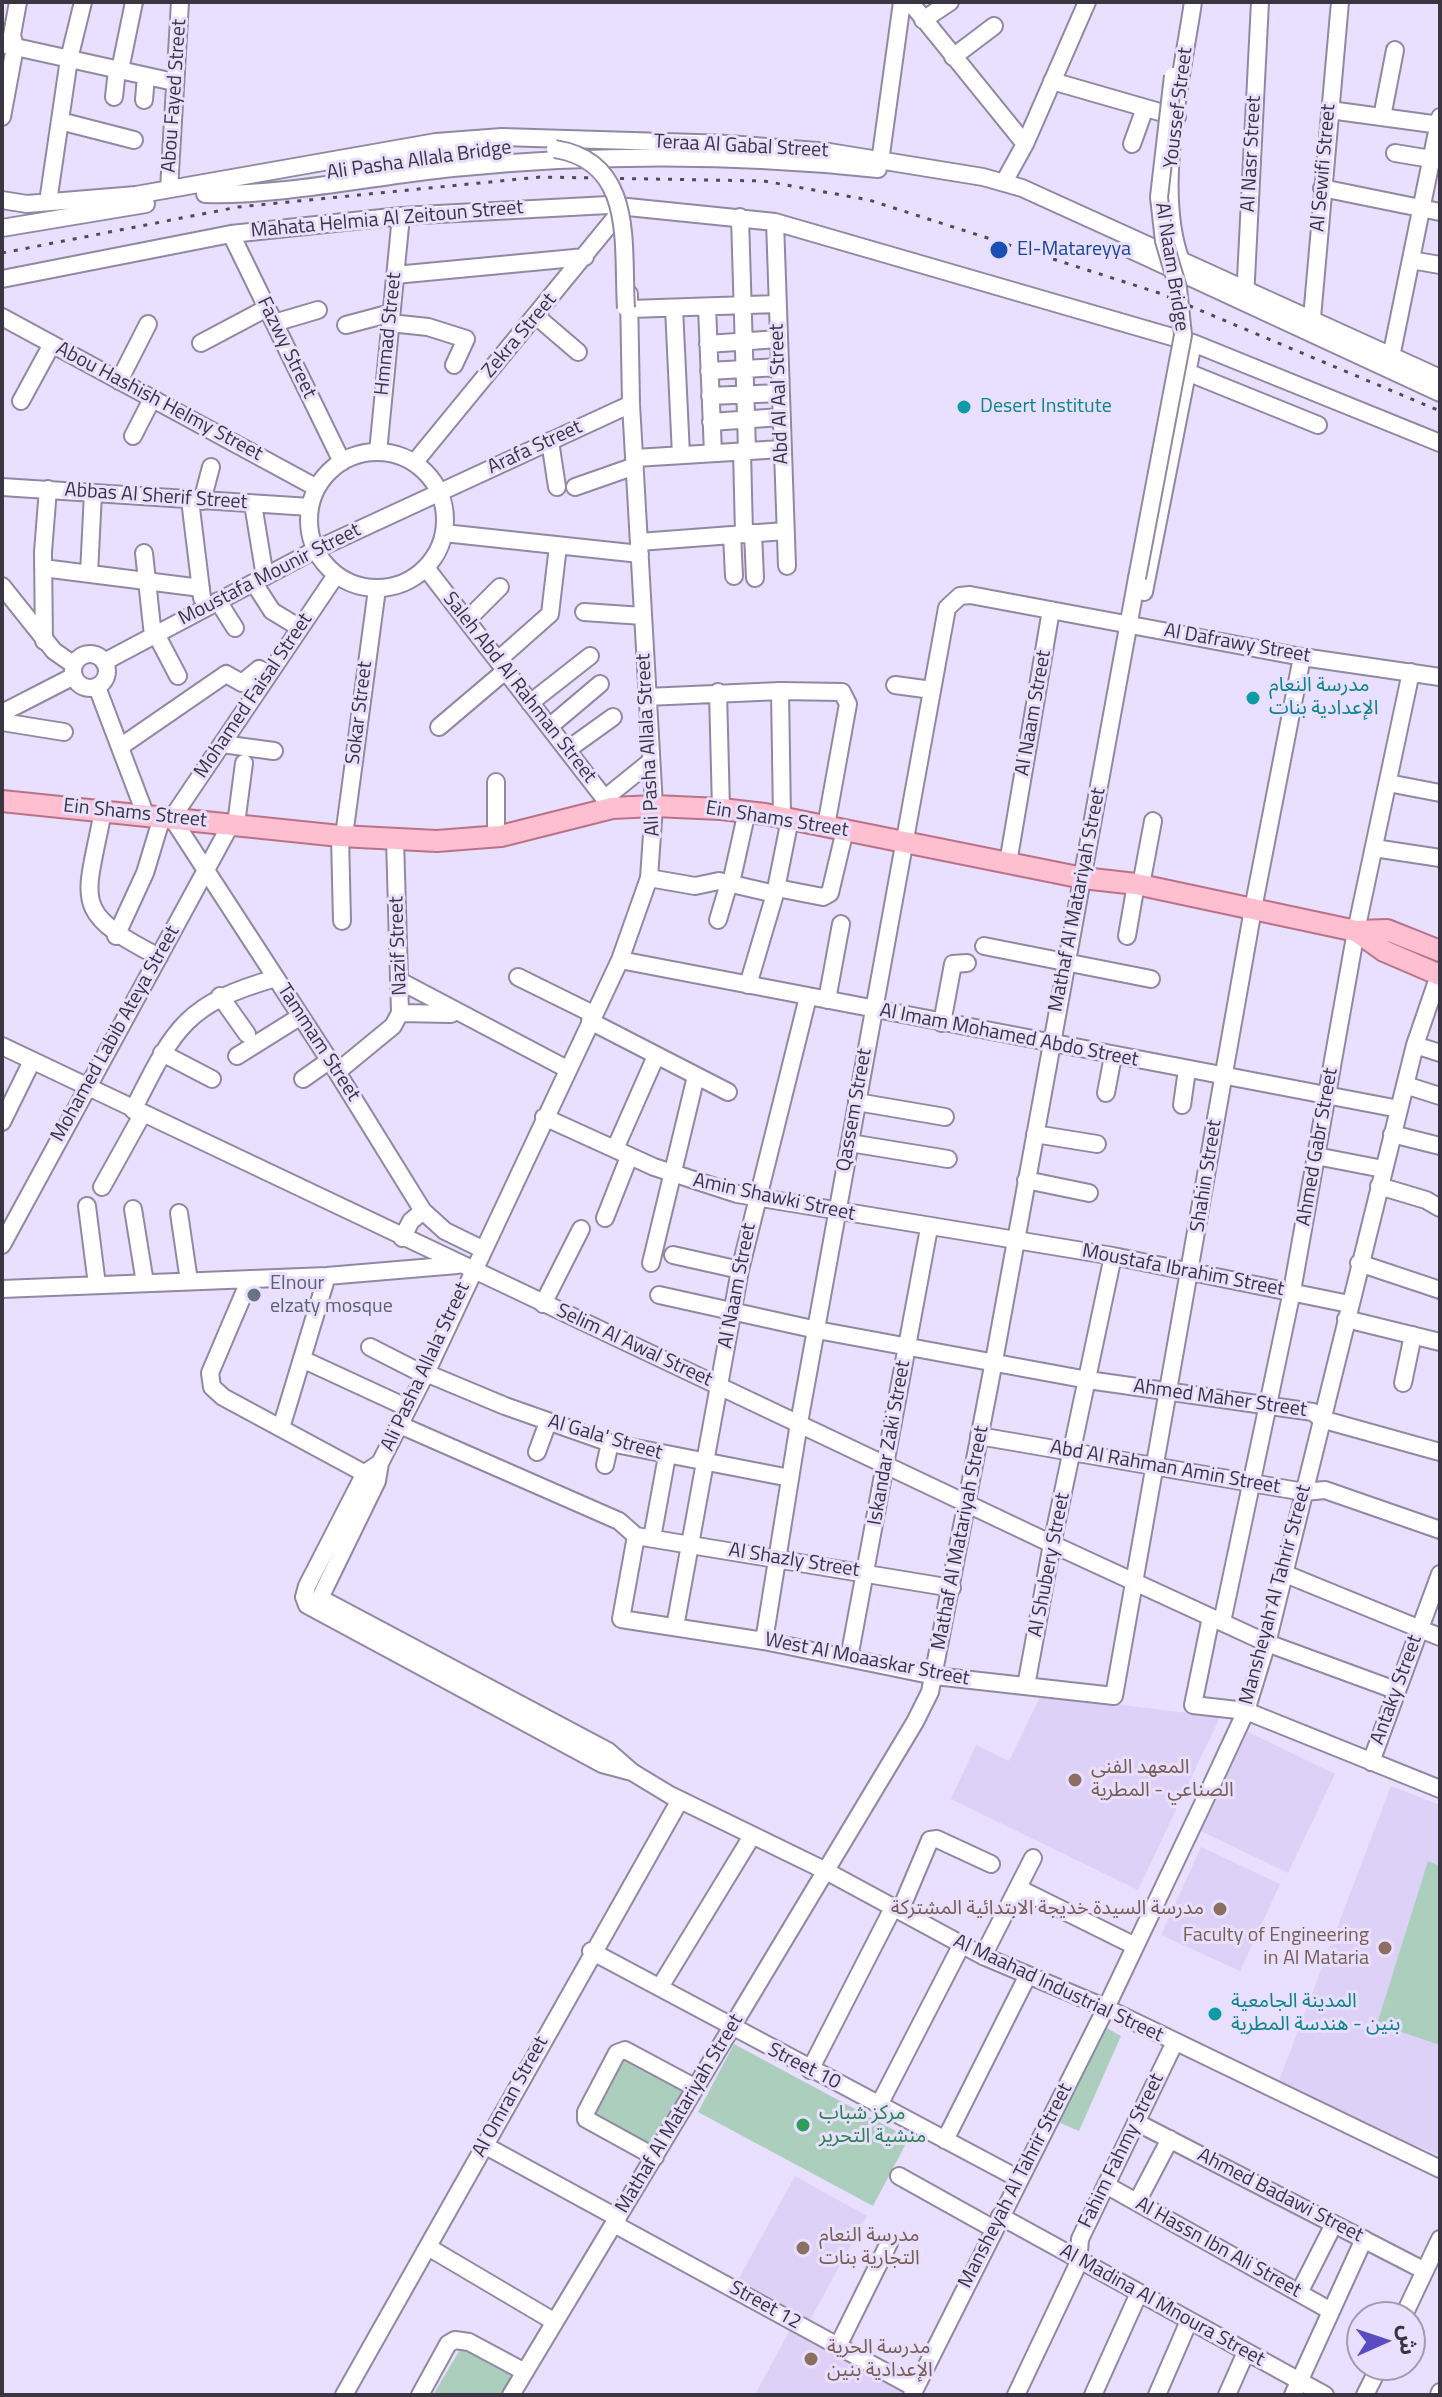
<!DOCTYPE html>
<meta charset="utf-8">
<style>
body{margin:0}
#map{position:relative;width:1442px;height:2397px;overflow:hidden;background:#e9dffe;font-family:"Titillium Web","Noto Sans Arabic",sans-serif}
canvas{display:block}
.frame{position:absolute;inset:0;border:4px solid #393541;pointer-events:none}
.north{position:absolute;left:1346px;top:2301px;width:80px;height:80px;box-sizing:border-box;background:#e9dffe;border:2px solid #a39bb2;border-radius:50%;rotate:87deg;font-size:22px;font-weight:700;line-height:32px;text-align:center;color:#393541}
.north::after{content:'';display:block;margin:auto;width:28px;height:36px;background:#5b4cc5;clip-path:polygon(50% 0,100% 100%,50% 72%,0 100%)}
</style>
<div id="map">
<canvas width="1442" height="2397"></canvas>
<div class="frame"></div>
<div class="north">ش</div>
</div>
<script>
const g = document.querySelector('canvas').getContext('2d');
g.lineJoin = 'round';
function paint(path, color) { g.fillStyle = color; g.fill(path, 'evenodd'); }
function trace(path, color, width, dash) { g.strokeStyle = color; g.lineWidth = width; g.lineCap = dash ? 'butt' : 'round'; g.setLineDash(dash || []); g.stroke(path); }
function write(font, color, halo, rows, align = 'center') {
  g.font = font + ' "Titillium Web","Noto Sans Arabic",sans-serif'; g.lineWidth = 6; g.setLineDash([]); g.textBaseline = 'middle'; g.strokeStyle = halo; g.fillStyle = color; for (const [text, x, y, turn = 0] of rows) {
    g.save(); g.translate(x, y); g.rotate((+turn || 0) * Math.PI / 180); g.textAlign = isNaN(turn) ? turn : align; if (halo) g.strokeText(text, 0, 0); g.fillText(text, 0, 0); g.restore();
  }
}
paint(new Path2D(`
 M1041 1695 1220 1717 1138 1890 951 1799 976 1745 1009 1761Z
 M1248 1732 1335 1774 1288 1873 1201 1831Z
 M1391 1786 1440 1805V2155L1275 2091Z
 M1201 1847 1280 1884 1240 1971 1161 1935Z
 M795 2176 867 2216 810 2320 738 2280Z
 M791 2328 903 2389 900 2395H755Z`), '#ded1f7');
paint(new Path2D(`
 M1428 1861 1440 1866V2045L1377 2024Z
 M1105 2027 1121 2036 1079 2131 1056 2121Z
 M734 2044 909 2138 873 2206 698 2112Z
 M624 2053 684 2087 650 2146 591 2114Z
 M462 2346 517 2379 507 2395H433Z`), '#accfbd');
const minor = new Path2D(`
 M910 2 1025 144
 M923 20 950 2
 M2 44 174 82
 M953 57 994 26
 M120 70 134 2
 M1052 81 1177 117
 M114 97 117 70
 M144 100 146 76
 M1330 110 1440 125
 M2 117 15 47 12 35 18 2
 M1382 117 1395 50
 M60 121 134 140
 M1132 144 1145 108
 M1395 153 1431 159
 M880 162 902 2
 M355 169 498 148
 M1004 182 1025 144 1087 2
 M1322 188 1440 212
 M169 189 180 2
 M205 194C283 196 374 176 453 168 594 154 737 154 878 169
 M2 200 27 204 136 195 436 142 502 137 729 144 829 152 983 177 1022 188 1440 378
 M48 202 69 59 83 2
 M740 217 747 451
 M775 222 787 566
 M2 228 146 204
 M231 234 342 462
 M1127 248 1440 393
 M1411 260 1440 265
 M1181 261C1154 189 1182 78 1193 2
 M395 275 585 257
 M2 279 231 234 401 216 608 205 775 222 1193 343 1440 443
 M629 294 631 404 654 806 649 878 620 960 426 1373 380 1463 377 1481 320 1598 608 1751 632 1772 670 1795 826 1871 983 1956 1106 2008 1440 2169
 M1245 299 1260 2
 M707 307 713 453
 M674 308 681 455
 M630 309 777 304
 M536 316 578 352
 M2 317 317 488
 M274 323 318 310
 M390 323 428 327 466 339 454 365
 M346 325 391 313
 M1311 329 1340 2
 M201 343 267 308
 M708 344 778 339
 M1391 357 1440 117
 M709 371 779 367
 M1187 372 1318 425
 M119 381 148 324
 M710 396 780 393
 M21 401 52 344
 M711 422 781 417
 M133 436 152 399
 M550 441 557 487
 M742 451 744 534
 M378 452 401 216
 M309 520a68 68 0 1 1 136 0a68 68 0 1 1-136 0Z
 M635 458 782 449
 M414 463 624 207
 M2 487 310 507
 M575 487 635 466
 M190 500 202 598
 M202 501 211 467
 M253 504 265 577
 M444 533 640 554
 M753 533 755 578
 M732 535 734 576
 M639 542 785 531
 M144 553 153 636
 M43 568 201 588
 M426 568 612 808
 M89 574 93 493
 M336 575 172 818 337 1072 423 1211 445 1231 482 1249
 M254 583 272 611 300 628
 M2 586 54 651 74 665
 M1144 592 1193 343
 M218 601 235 628
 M584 612 643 616
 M467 620 500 587
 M156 634 178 676
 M44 641 43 552 48 489
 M73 671a17 17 0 1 1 34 0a17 17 0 1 1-34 0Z
 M498 660 550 614 558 546
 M104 662 315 550 631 404
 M895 685 932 690
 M97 687 146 816
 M780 691 782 817
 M718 692 721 809
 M647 697 780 691 842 692 848 704 826 826
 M530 703 590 656
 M2 713 74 676
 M2 722 64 732
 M439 727 505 671
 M549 727 600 684
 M222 744 274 751
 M120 747 226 674 242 683 259 669 269 674
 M567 750 613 717
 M1388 783 1440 793
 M604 799 651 761
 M103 811C86 902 69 911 159 957
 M236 824 244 763
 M340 836 342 921
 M344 836 377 589
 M496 837V782
 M1374 848 1440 858
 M1008 863 1051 610
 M649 878 695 886 719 881 775 894
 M731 883 747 811
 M1141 885 1153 821
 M777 888 823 897 830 893 845 830
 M718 920 729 883
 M116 936 145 873 162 817
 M1127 936 1136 884
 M984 946 1151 979
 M620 960 1399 1109
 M518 977 593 1014
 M400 981 567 1069
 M748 985 775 894 790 819
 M220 996 247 1034
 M827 1000 841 924
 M400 1013 451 1014
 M590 1021 728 1092
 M942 1023 953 964 967 963
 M1415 1045 1440 1053
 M2 1046 1052 1544 1267 1643 1395 1690
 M162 1053 212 1079
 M237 1056 301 1016
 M337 1072 393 1026 400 1013 395 839
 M303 1079 330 1060
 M1405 1085 1440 1096
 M1106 1093 1113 1056
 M857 1102 945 1117
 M1182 1105 1187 1070
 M133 1110C174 1029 184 1004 276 978
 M544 1117 654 1167 737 1194 1113 1256 1349 1304
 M2 1122 32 1061
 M1035 1134 1097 1144
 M1392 1134 1440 1146
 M850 1143 948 1159
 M615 1149 656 1056
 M1316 1156 1383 1169
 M1026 1180 1089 1193
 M1379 1186 1426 1200 1440 1208
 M102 1187 142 1115
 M87 1206 97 1285
 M133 1209 145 1283
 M179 1213 189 1281
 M605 1218 629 1157
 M402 1238 411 1221 423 1211
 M2 1245 231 824
 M673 1255 740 1270
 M651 1263 696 1076
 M1359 1263 1440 1290
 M250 1279 210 1373 212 1387 223 1397 373 1478
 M2 1289 327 1276 457 1265
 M659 1295 817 1330 1088 1380 1313 1412 1321 1419 1440 1452
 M543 1304 581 1229
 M1346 1319 1440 1342
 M370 1347 425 1375
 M302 1359 408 1408
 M426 1373 505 1406 610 1443 790 1478
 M1403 1383 1413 1335
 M400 1425 619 1521 636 1536
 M281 1428 327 1276
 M979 1436 1304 1492 1325 1490 1440 1530
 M537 1452 548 1422
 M380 1463 365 1473 307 1586 304 1597 307 1605 602 1764 632 1772
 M605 1465 610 1443
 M636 1536 621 1619 764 1641 935 1676 1114 1696 1253 909 1302 657
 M636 1536 952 1588
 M652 1538 667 1456
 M1283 1573 1440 1637
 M1211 1617 1193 1705 1246 1711 1440 1789
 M1222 1622 1292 1291 1356 931 1411 672
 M675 1627 740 1270 808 997
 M764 1641 799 1423 947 608 960 596 970 595 1302 657 1440 677
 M849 1658 929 1228
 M1026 1686 1052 1544 1113 1256
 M1371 1762 1440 1574
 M1018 1888 1135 1946
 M900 1911 930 1840 937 1839 991 1864
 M591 1951 1019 2179
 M983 1956 1033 1858
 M660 1987 752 1836
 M810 2070 893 1908
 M879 2105 962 1944
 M1136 2122 1425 2271
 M945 2140 1028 1975
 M484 2145 618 2218
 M655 2157 586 2119V2112L617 2053 625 2050 696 2088
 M899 2176 994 2229
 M1106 2185 1331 2311
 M1137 2202 1170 2139
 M1000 2216 1325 2395
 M614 2224 915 2388
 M428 2247 555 2322
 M1299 2293 1334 2224
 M1403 2317 1440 2239
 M838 2346 889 2243
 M344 2395 680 1800
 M420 2395 448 2344 455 2340 469 2342 525 2372
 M511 2395 915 1722 930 1692 994 1361 1137 578
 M912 2395 1106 2008 1201 1808 1246 1711 1267 1643 1415 1045 1439 975
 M1016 2395 1078 2264 1080 2239 1174 2044
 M1093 2395 1139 2293
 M1157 2395 1189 2321
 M1227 2395 1246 2352
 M1293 2395 1364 2239
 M1365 2395 1380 2365
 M1439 2395 1440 2392`);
const major = new Path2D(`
 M2 801 340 836 437 841 501 836 612 808 654 806 721 809 765 814 1083 878 1136 884 1356 931 1387 930 1440 951
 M1356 931 1384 951 1440 975`);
trace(minor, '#9188a4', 20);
trace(major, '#b97389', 24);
trace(minor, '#fff', 16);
trace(major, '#febfd0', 20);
trace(new Path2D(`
 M2 253 238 207 540 177 764 181 869 200 1159 293 1440 411`), '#504b5a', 3, [4, 8]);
const minorBridge = new Path2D(`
 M555 149C636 162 622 245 626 308
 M1137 578 1183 335 1178 288 1164 241 1159 197 1173 76`);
trace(minorBridge, '#9188a4', 20, []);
trace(minorBridge, '#fff', 16);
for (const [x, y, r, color] of [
 [999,250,10,"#1a4fb4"],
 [964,407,8,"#0f9aa8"],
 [1253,698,8,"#0f9aa8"],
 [254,1295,8,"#6b7280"],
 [1075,1780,8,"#8d6e63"],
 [1220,1909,8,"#8d6e63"],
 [1385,1948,8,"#8d6e63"],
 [1215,2014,8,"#0f9aa8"],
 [803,2125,8,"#2e9e5b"],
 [803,2248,8,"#8d6e63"],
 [811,2359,8,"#8d6e63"]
]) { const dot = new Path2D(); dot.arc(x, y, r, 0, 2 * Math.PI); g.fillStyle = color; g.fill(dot); trace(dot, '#e9dffe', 3); }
write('20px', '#393541', '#e9dffe', [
 ["Abou Fayed Street",175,96,-86],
 ["Youssef Street",1179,108,-83],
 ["Teraa Al Gabal Street",741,147,3],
 ["Al Nasr Street",1252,154,-87],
 ["Ali Pasha Allala Bridge",419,161,-8],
 ["Al Sewifi Street",1324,168,-85],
 ["Mahata Helmia Al Zeitoun Street",387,220,-5],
 ["Al Naam Bridge",1171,267,81],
 ["Hmmad Street",389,334,-84],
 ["Zekra Street",520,336,-50],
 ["Fazwy Street",286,348,64],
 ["Abd Al Aal Street",780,394,-92],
 ["Abou Hashish Helmy Street",159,402,28],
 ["Arafa Street",535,448,-25],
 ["Abbas Al Sherif Street",156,497,4],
 ["Moustafa Mounir Street",270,575,-27],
 ["Al Dafrawy Street",1237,644,10],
 ["Saleh Abd Al Rahman Street",519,688,52],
 ["Mohamed Faisal Street",254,696,-56],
 ["Sokar Street",360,713,-83],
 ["Al Naam Street",1034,713,-80],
 ["Ali Pasha Allala Street",649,745,-93],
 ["Ein Shams Street",135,814,6],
 ["Ein Shams Street",777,820,9],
 ["Mathaf Al Matariyah Street",1078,900,-79],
 ["Nazif Street",399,946,-92],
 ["Mohamed Labib Ateya Street",116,1034,-61],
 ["Al Imam Mohamed Abdo Street",1009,1036,11],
 ["Tammam Street",318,1043,57],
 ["Qassem Street",855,1110,-80],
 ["Ahmed Gabr Street",1318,1147,-80],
 ["Shahin Street",1207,1176,-81],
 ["Amin Shawki Street",774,1198,12],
 ["Moustafa Ibrahim Street",1183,1271,11],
 ["Al Naam Street",738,1286,-79],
 ["Selim Al Awal Street",634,1346,25],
 ["Ali Pasha Allala Street",426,1367,-65],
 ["Ahmed Maher Street",1220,1399,8],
 ["Al Gala' Street",605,1438,16],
 ["Iskandar Zaki Street",890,1443,-80],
 ["Abd Al Rahman Amin Street",1165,1468,10],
 ["Mathaf Al Matariyah Street",961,1538,-79],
 ["Al Shazly Street",794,1561,9],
 ["Al Shubery Street",1050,1565,-79],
 ["Mansheyah Al Tahrir Street",1276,1595,-75],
 ["West Al Moaaskar Street",867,1660,11],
 ["Antaky Street",1397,1690,-70],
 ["Al Maahad Industrial Street",1058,1989,25],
 ["Street 10",804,2067,27],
 ["Al Omran Street",511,2097,-61],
 ["Mathaf Al Matariyah Street",680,2114,-59],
 ["Fahim Fahmy Street",1122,2151,-64],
 ["Mansheyah Al Tahrir Street",1016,2186,-63],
 ["Ahmed Badawi Street",1280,2196,27],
 ["Al Hassn Ibn Ali Street",1218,2248,29],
 ["Street 12",765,2306,29],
 ["Al Madina Al Mnoura Street",1162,2306,29]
]);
write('20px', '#164399', '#e9dffe', [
 ["El-Matareyya",1017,250]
], 'left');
write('20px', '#0d838f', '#e9dffe', [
 ["Desert Institute",980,407],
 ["مدرسة النعام",1269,686],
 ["الإعدادية بنات",1269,709],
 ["المدينة الجامعية",1231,2002],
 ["بنين - هندسة المطرية",1231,2025]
], 'left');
write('20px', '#5b616d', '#e9dffe', [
 ["Elnour",270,1284],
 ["elzaty mosque",270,1307]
], 'left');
write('20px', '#785e54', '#e9dffe', [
 ["المعهد الفني",1091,1768],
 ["الصناعي - المطرية",1091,1791],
 ["مدرسة السيدة خديجة الابتدائية المشتركة",1204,1909,"right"],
 ["Faculty of Engineering",1369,1936,"right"],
 ["in Al Mataria",1369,1959,"right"],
 ["مدرسة النعام",819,2236],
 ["التجارية بنات",819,2259],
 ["مدرسة الحرية",827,2348],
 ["الإعدادية بنين",827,2371]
], 'left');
write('20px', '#27864d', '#e9dffe', [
 ["مركز شباب",819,2114],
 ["منشية التحرير",819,2137]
], 'left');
</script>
